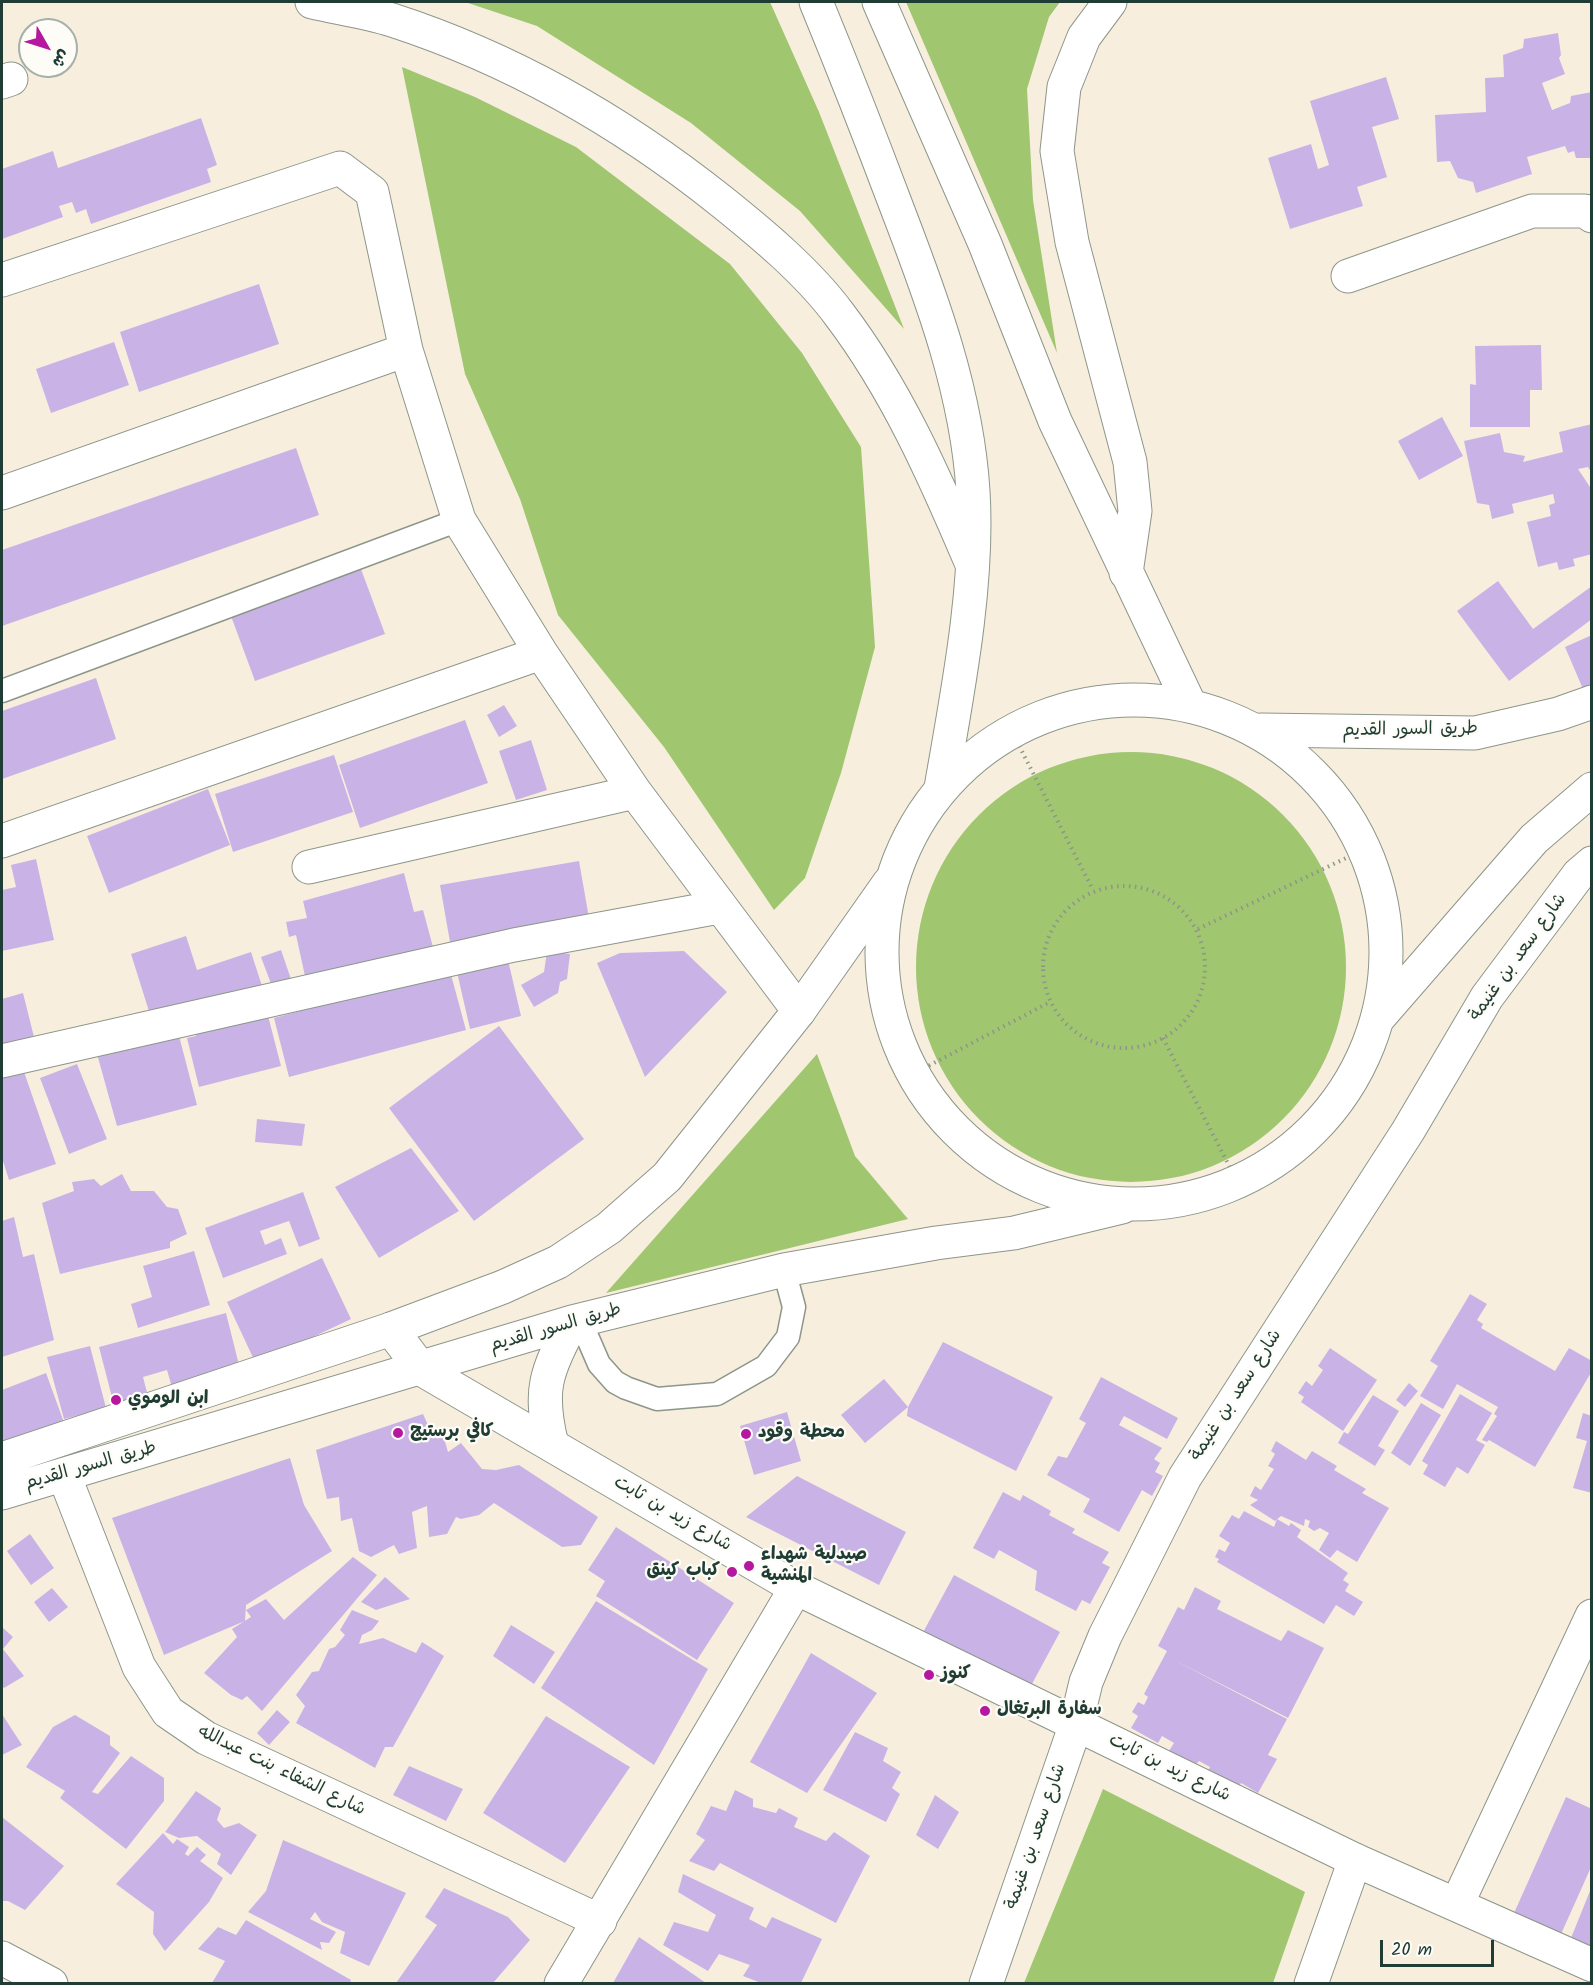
<!DOCTYPE html>
<meta charset="utf-8">
<style>
body{margin:0}
#map{position:relative;width:1593px;height:1985px;overflow:hidden;background:#f8eede;font-family:Kalam,"Playpen Sans Arabic",sans-serif}
canvas{display:block}
.frame{position:absolute;inset:0;border:3px solid #1f3d34;pointer-events:none}
.north{position:absolute;left:18px;top:18px;width:60px;height:60px;box-sizing:border-box;background:#fdfcf7;border:2px solid #a4b0a9;border-radius:50%;rotate:129deg;font-size:16px;font-weight:700;line-height:24px;text-align:center;color:#1f3d34}
.north::after{content:'';display:block;margin:auto;width:21px;height:27px;background:#b5179e;clip-path:polygon(50% 0,100% 100%,50% 72%,0 100%)}
.scale{position:absolute;left:1380px;top:1940px;width:114px;height:27px;box-sizing:border-box;border:3px solid #1f3d34;border-top:0;padding-left:8px;font-size:18px;line-height:21px;white-space:nowrap;color:#1f3d34;-webkit-text-stroke:4px #fdfcf7;paint-order:stroke}
</style>
<div id="map">
<canvas width="1593" height="1985"></canvas>
<div class="frame"></div>
<div class="north">ش</div>
<div class="scale">20 m</div>
</div>
<script>
const g = document.querySelector('canvas').getContext('2d');
g.lineJoin = 'round';
function paint(path, color) { g.fillStyle = color; g.fill(path, 'evenodd'); }
function trace(path, color, width, dash) { g.strokeStyle = color; g.lineWidth = width; g.lineCap = dash ? 'butt' : 'round'; g.setLineDash(dash || []); g.stroke(path); }
function write(font, color, halo, rows, align = 'center') {
  g.font = font + ' Kalam,"Playpen Sans Arabic",sans-serif'; g.lineWidth = 4.5; g.setLineDash([]); g.textBaseline = 'middle'; g.strokeStyle = halo; g.fillStyle = color; for (const [text, x, y, turn = 0] of rows) {
    g.save(); g.translate(x, y); g.rotate((+turn || 0) * Math.PI / 180); g.textAlign = isNaN(turn) ? turn : align; if (halo) g.strokeText(text, 0, 0); g.fillText(text, 0, 0); g.restore();
  }
}
paint(new Path2D(`
 M465 2H770L819 112 904 329 800 211 691 123 537 26Z
 M906 2H1060L1049 17 1027 89 1033 200 1057 353Z
 M402 67 475 97 576 147 730 264 802 353 861 447 875 647 841 773 805 878 774 910 664 747 558 615 520 499 465 374Z
 M916 967a215 215 0 1 1 430 0a215 215 0 1 1-430 0Z
 M817 1054 855 1156 908 1219 606 1293Z
 M1103 1789 1305 1892 1273 1983H1024Z`), '#a0c670');
paint(new Path2D(`
 M1558 33 1561 55 1559 58 1565 74 1542 83 1552 110 1570 103 1571 96 1592 92V158H1576L1574 151 1568 153 1565 146 1527 157 1532 174 1476 193 1473 182 1458 178 1450 161 1437 162 1435 115 1486 112 1485 78 1504 77 1503 55 1523 48 1524 39Z
 M1386 77 1399 119 1372 127 1387 177 1357 187 1363 206 1290 229 1268 158 1311 144 1318 169 1329 165 1310 101Z
 M201 118 217 165 207 169 211 182 91 224 86 209 76 213 72 202 59 206 63 217 2 239V169L53 151 58 168Z
 M259 284 279 344 139 392 120 332Z
 M114 342 129 385 51 413 36 369Z
 M1541 345 1542 390H1530V427H1470V384L1476 385 1475 346Z
 M1442 417 1463 456 1419 480 1398 441Z
 M1592 424V474L1588 467 1578 469 1592 490V554L1573 559 1575 566 1559 570 1557 562 1538 567 1527 522 1551 516 1549 505 1555 503 1553 494 1512 504 1514 513 1492 519 1489 505 1477 503 1464 441 1500 433 1504 452 1525 456 1523 462 1563 452 1559 432Z
 M296 448 319 515 2 626V550Z
 M361 569 385 634 255 681 231 616Z
 M1498 581 1533 629 1592 586V619L1509 681 1457 611Z
 M1592 635V686L1583 689 1565 647Z
 M96 678 116 739 2 779V711Z
 M504 705 517 726 499 737 487 715Z
 M465 720 488 783 360 828 339 765Z
 M531 740 547 790 516 800 499 751Z
 M334 755 353 812 233 852 215 794Z
 M208 789 230 845 109 893 87 836Z
 M36 859 54 940 2 951V890L16 887 11 865Z
 M579 861 589 918 450 942 440 885Z
 M404 873 414 912 423 910 433 947 305 976 296 935 289 937 286 922 307 918 303 901Z
 M186 936 197 970 251 952 263 989 153 1024 131 954Z
 M281 950 292 982 273 989 261 957Z
 M547 951 570 954 567 979 560 982 558 993 534 1007 521 985 544 972Z
 M684 951 727 992 645 1077 597 963 620 953Z
 M508 960 521 1016 470 1029 457 972Z
 M450 971 466 1030 289 1077 274 1018Z
 M23 993 36 1045 2 1055V999Z
 M266 1008 281 1066 199 1087 187 1038 196 1036 194 1026Z
 M499 1026 584 1139 474 1221 389 1108Z
 M178 1032 197 1105 117 1126 97 1054Z
 M77 1064 107 1139 69 1154 40 1078Z
 M23 1069 56 1164 9 1180 2 1158V1077Z
 M257 1119 305 1124 302 1146 255 1142Z
 M411 1148 459 1211 379 1258 335 1187Z
 M122 1174 131 1191H154L167 1207 178 1209 187 1234 170 1242V1248L60 1274 42 1203 74 1191 72 1182 94 1179 101 1186Z
 M303 1192 320 1239 299 1247 289 1221 260 1231 265 1245 281 1238 287 1254 223 1278 205 1228Z
 M14 1217 23 1257 34 1254 54 1340 2 1357V1221Z
 M194 1251 210 1305 138 1328 131 1304 152 1297 143 1266Z
 M322 1258 351 1319 256 1364 227 1302Z
 M1470 1294 1487 1304 1477 1320 1483 1324 1481 1328 1555 1371 1569 1348 1592 1361V1371L1535 1467 1489 1440 1487 1442 1482 1440 1497 1416 1494 1414 1498 1407 1457 1384 1443 1409 1420 1396 1438 1366 1430 1361Z
 M226 1313 241 1373 173 1391 167 1370 143 1377 149 1400 115 1409 99 1347Z
 M943 1342 1053 1397 1016 1471 907 1416 908 1407Z
 M90 1346 106 1408 64 1419 47 1357Z
 M1330 1348 1377 1380 1343 1431 1301 1402 1304 1397 1298 1393 1306 1381 1312 1386 1323 1370 1318 1366Z
 M46 1373 66 1428 5 1451 2 1441V1390Z
 M1101 1377 1178 1418 1167 1439 1124 1416 1119 1425 1162 1448 1154 1459 1160 1463 1155 1472 1163 1476 1152 1496 1142 1490 1119 1532 1083 1512 1090 1499 1047 1475 1058 1456 1067 1458 1086 1423 1079 1419Z
 M884 1379 908 1407 865 1443 841 1415Z
 M1409 1383 1418 1391 1405 1407 1396 1400Z
 M1460 1394 1492 1413 1476 1440 1485 1445 1468 1474 1457 1467 1445 1487 1423 1474 1428 1465 1422 1461Z
 M1373 1395 1399 1411 1378 1446 1385 1450 1375 1466 1338 1443 1344 1432 1348 1434Z
 M1421 1403 1441 1415 1410 1466 1391 1453Z
 M787 1412 801 1461 754 1475 740 1426Z
 M1583 1413 1592 1416V1493L1573 1488 1587 1441 1576 1438Z
 M423 1414 433 1436 442 1431 448 1452 461 1443 482 1469 496 1470 519 1465 598 1517 581 1545 562 1547 494 1503 479 1515 461 1519 456 1517 447 1534 429 1537 427 1506 412 1512 417 1548 399 1554 394 1545 371 1557 359 1551 352 1518 341 1521 339 1497 327 1499 316 1450Z
 M1276 1441 1306 1460 1312 1451 1337 1466 1334 1470 1366 1489 1362 1493 1389 1508 1357 1562 1337 1550 1330 1558 1319 1550 1329 1533 1320 1528 1314 1531 1308 1527 1310 1521 1305 1519 1304 1526 1281 1516 1275 1521 1250 1505 1258 1500 1250 1496 1255 1486 1261 1490 1274 1469 1268 1466 1275 1454 1271 1451Z
 M290 1458 304 1505 332 1551 246 1605 245 1621 164 1655 112 1518Z
 M797 1476 906 1532 879 1585 746 1517Z
 M1003 1492 1020 1501 1023 1495 1051 1511 1049 1515 1075 1529 1072 1533 1109 1552 1102 1563 1110 1567 1090 1604 1082 1600 1076 1611 1035 1590 1037 1571 999 1550 994 1559 973 1548Z
 M1244 1511 1274 1527 1277 1519 1289 1526 1291 1523 1301 1530 1297 1537 1348 1573 1343 1580 1349 1584 1345 1591 1363 1602 1354 1616 1336 1605 1324 1624 1217 1562 1219 1559 1215 1557 1219 1549 1225 1552 1230 1543 1219 1536 1232 1515 1239 1519Z
 M616 1527 734 1603 697 1660 596 1596 605 1581 588 1570Z
 M30 1534 54 1568 31 1585 7 1551Z
 M353 1557 377 1575 262 1711 247 1696 242 1700 231 1695 204 1673 237 1637 232 1629 251 1617 246 1610 266 1599 284 1620Z
 M954 1575 1060 1632 1026 1695 920 1638Z
 M385 1577 410 1599 376 1610 361 1602Z
 M1195 1587 1221 1601 1217 1609 1281 1641 1288 1630 1324 1648 1288 1718 1172 1659 1287 1719 1268 1755 1277 1759 1258 1793 1241 1783 1233 1797 1203 1780 1210 1767 1199 1761 1192 1769 1167 1754 1174 1743 1162 1736 1158 1743 1131 1728 1138 1716 1132 1712 1138 1702 1144 1705 1148 1697 1144 1694 1167 1651 1158 1646 1178 1607 1184 1610Z
 M52 1588 68 1607 49 1622 34 1602Z
 M596 1601 708 1669 654 1765 541 1688Z
 M352 1610 379 1621 372 1630 362 1635 359 1644 383 1638 416 1653 422 1642 444 1656 393 1747H385L375 1768 296 1723 305 1706 296 1695 312 1672 319 1671 329 1649 335 1647 345 1635 340 1630Z
 M511 1625 555 1652 534 1684 493 1656Z
 M2 1627 13 1637 3 1649 24 1676 4 1688 2 1686Z
 M811 1653 877 1693 807 1793 750 1762Z
 M277 1710 290 1722 269 1745 257 1733Z
 M2 1714 22 1745 2 1755Z
 M75 1715 110 1736V1745L120 1753 92 1792 98 1794 131 1756 164 1778V1801L126 1849 60 1798 65 1791 26 1767 53 1727Z
 M546 1716 630 1767 565 1863 483 1813Z
 M855 1732 888 1748 883 1761 901 1772 892 1788 900 1794 886 1822 823 1790Z
 M409 1766 463 1789 446 1821 393 1795Z
 M735 1790 753 1799V1807L776 1813 779 1808 798 1818 794 1827 826 1841 834 1832 870 1856 836 1923 720 1863 714 1871 689 1861 705 1840 696 1834 711 1806 726 1811Z
 M196 1791 221 1808 217 1820 224 1828 239 1823 257 1835 231 1875 217 1864 221 1854 197 1836 179 1838 165 1832Z
 M935 1795 959 1812 938 1849 916 1835Z
 M1566 1797 1592 1809V1865L1557 1943 1510 1922Z
 M2 1817 64 1866 25 1910 8 1901H2Z
 M163 1833 173 1844 177 1839 189 1847 185 1854 188 1856 197 1847 206 1855 200 1861 223 1878 209 1902 165 1951 153 1934 154 1912 116 1884Z
 M283 1840 406 1893 369 1966 340 1953 345 1932 322 1922 315 1912 310 1919 336 1932 329 1943 320 1942 322 1950 248 1912 266 1891Z
 M683 1874 754 1908 749 1919 766 1928 772 1917 822 1939 801 1983H761L743 1976 750 1965 719 1954 708 1971 663 1945 674 1922 708 1932 716 1915 678 1892Z
 M1592 1886V1946L1571 1938Z
 M444 1888 508 1917 530 1940 493 1983H396L437 1925 425 1917Z
 M246 1920 351 1980 350 1983H212L225 1961 198 1949 218 1927 236 1935Z
 M639 1937 706 1983H613Z`), '#c9b3e6');
const lane = new Path2D(`
 M2 691 459 520
 M580 1320 599 1364 615 1382 626 1388 657 1399 717 1394 766 1366 788 1337 794 1307 784 1270`);
const street = new Path2D(`
 M2 82 11 79
 M1348 276 1532 211H1585L1592 216
 M2 280 340 168 372 192 406 350 459 520 541 653 635 792 799 1011
 M2 493 406 350
 M2 841 541 653
 M309 867 635 792
 M2 1061 514 945 719 907
 M64 1475 139 1667 168 1712 206 1738 600 1921
 M1457 1904 1592 1616
 M2 1958 51 1984
 M561 1984 796 1588
 M986 1984 1076 1724 1086 1682 1105 1636 1185 1477 1408 1131 1487 997 1579 874 1592 863
 M1311 1984 1355 1860`);
const secondary = new Path2D(`
 M1261 730 1475 733 1558 714 1592 702
 M1380 1016 1534 839 1592 789
 M391 1329 421 1369 796 1588 1355 1860 1592 1965`);
const primary = new Path2D(`
 M552 1445C538 1389 546 1373 572 1322
 M2 1459 391 1329 503 1287 558 1262 609 1228 667 1177 799 1011 889 883
 M2 1493 572 1322 784 1270 936 1243 1014 1233 1122 1207`);
const highway = new Path2D(`
 M312 2C338 8 366 12 392 20 512 59 622 122 721 201 761 233 808 272 839 314 896 389 934 475 971 562
 M816 2C844 70 871 139 897 208 932 299 967 393 973 491 979 585 957 695 941 788
 M879 2 985 244 1055 421 1189 703
 M1110 2 1084 37 1064 87 1057 151 1072 242 1130 462 1135 511 1126 573
 M882 952a252 252 0 1 1 504 0a252 252 0 1 1-504 0Z`);
trace(lane, '#8c9689', 25);
trace(street, '#8c9689', 35);
trace(secondary, '#8c9689', 35);
trace(primary, '#8c9689', 35);
trace(highway, '#8c9689', 35);
trace(new Path2D(`
 M1011 730 1093 890
 M1043 967a81 81 0 1 1 162 0a81 81 0 1 1-162 0Z
 M1198 929 1367 848
 M1163 1038 1237 1181
 M913 1074 1050 1002`), '#8c9689', 4, [1.5, 4.5]);
trace(lane, '#fff', 22);
trace(street, '#fff', 33);
trace(secondary, '#fff', 33);
trace(primary, '#fff', 33);
trace(highway, '#fff', 33);
for (const [x, y, r, color] of [
 [116,1400,6,"#b5179e"],
 [398,1433,6,"#b5179e"],
 [746,1434,6,"#b5179e"],
 [749,1566,6,"#b5179e"],
 [732,1572,6,"#b5179e"],
 [929,1675,6,"#b5179e"],
 [985,1711,6,"#b5179e"]
]) { const dot = new Path2D(); dot.arc(x, y, r, 0, 2 * Math.PI); g.fillStyle = color; g.fill(dot); trace(dot, '#fdfcf7', 2); }
write('18px', '#1f3d34', '#fdfcf7', [
 ["طريق السور القديم",1410,731,-1],
 ["شارع سعد بن غنيمة",1519,958,-54],
 ["طريق السور القديم",556,1329,-16],
 ["شارع سعد بن غنيمة",1237,1396,-57],
 ["طريق السور القديم",91,1467,-16],
 ["شارع زيد بن ثابت",672,1515,30],
 ["شارع زيد بن ثابت",1169,1769,26],
 ["شارع الشفاء بنت عبدالله",281,1772,26],
 ["شارع سعد بن غنيمة",1037,1837,-71]
]);
write('bold 18px', '#1f3d34', '#fdfcf7', [
 ["ابن الوموي",128,1400],
 ["كافي برستيج",410,1433],
 ["محطة وقود",758,1434],
 ["صيدلية شهداء",761,1556],
 ["المنشية",761,1577],
 ["كباب كينق",720,1572,"right"],
 ["كنوز",941,1675],
 ["سفارة البرتغال",997,1711]
], 'left');
</script>
